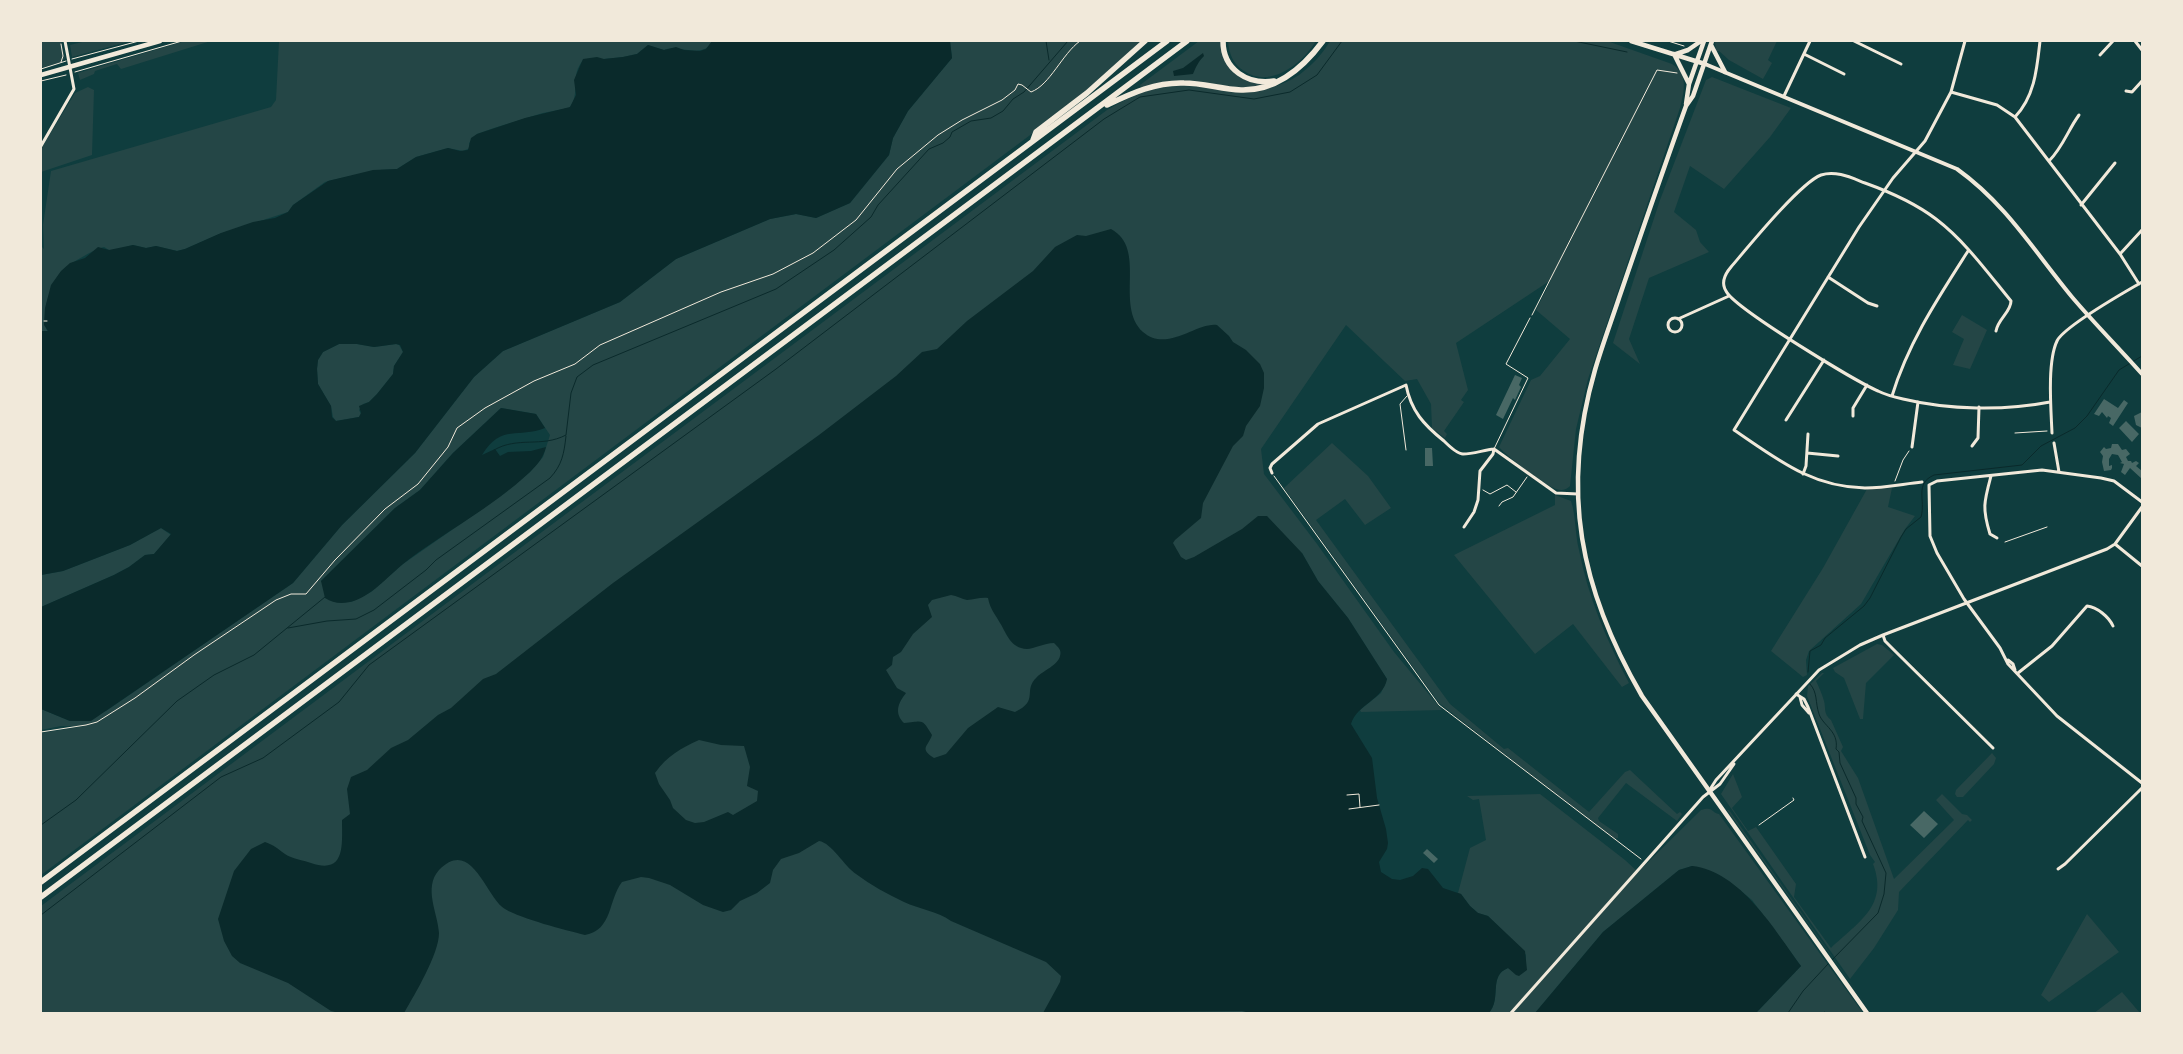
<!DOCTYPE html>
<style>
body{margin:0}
#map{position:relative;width:2183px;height:1054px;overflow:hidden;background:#0f3d3e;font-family:Mulish,sans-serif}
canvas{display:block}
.frame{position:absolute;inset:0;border:42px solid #f1e9da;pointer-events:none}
</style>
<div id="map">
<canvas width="2183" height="1054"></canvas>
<div class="frame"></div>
</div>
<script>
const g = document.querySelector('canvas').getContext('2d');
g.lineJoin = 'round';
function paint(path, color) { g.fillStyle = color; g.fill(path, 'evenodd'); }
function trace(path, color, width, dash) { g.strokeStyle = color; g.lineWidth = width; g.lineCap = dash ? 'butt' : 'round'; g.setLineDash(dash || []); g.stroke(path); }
paint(new Path2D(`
 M41 41H61L65 58 62 62 41 68Z
 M86 41H131L72 57 70 45Z
 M185 41H211L121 69 117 64 95 71 94 74 80 80 78 73Z
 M279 41H712C704 60 678 44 664 50L648 45 637 54 623 57 604 59H584C568 77 582 93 569 108L543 113 494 128 477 134 469 143 470 148 463 151 448 148 416 157 397 169 380 170 332 180 325 182 293 205 288 212 217 235 185 249 177 251 156 246 146 248 133 245 115 250H109L104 247C95 249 70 263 63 270 51 281 39 318 48 332L41 331V246L44 249 43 225 51 171 271 107 276 100Z
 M950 41H1141L1073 103 41 875V733L85 726H61L41 730V709L70 721 106 711 293 583 342 525 415 453 474 377 503 351 620 302 676 259 770 219 796 214 816 218 850 203 889 155 893 138 908 111 952 58ZM501 408 536 414 550 435 543 457 530 472 502 495 403 564 371 592 351 602 321 581 395 508 420 490 453 453Z
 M1199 41H1222L1231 68 1267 85 1241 88 1206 83 1141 88 1140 85Z
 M1228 41H1316C1302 64 1270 89 1244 71 1233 64 1229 54 1228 41Z
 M1330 41H1607L1672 64C1689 75 1684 91 1680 108L1588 379 1576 429 1570 486C1566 490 1562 491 1556 489 1546 486 1505 455 1499 447L1531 380 1540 376 1570 339 1536 310 1551 280 1456 343 1468 390 1461 400 1464 402 1444 431 1447 434 1445 438 1432 428 1431 404 1417 379 1405 381 1346 325 1261 449 1264 474 1317 544 1394 652 1442 710 1361 712 1360 710 1381 693 1387 679 1348 618 1318 581 1302 553 1266 1013H41V906L1107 110C1125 100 1143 90 1164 87 1212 81 1253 105 1299 75 1311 66 1322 55 1330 41Z
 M1715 41H1777L1768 60 1772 63 1763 79 1729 60 1719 51 1716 52Z
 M1712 77 1791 108 1770 137 1724 189 1690 166 1674 212 1696 230 1700 242 1709 252 1649 278 1629 339 1640 364 1613 343 1660 200 1706 80Z
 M88 87 94 90 92 155 41 172V149L75 93Z
 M1962 315 1987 330 1970 369 1953 365 1964 339 1952 332Z
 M339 344H357L374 347 396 344 399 345 403 352 394 366 393 374 377 394 369 402 363 404 359 410 361 414 359 417 336 421 333 417 331 406 318 384 317 369 318 360 323 352Z
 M1332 443 1368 476 1391 508 1365 525 1345 499 1316 520 1450 704 1504 749 1508 748 1589 812 1625 772 1630 770 1677 814 1680 812 1682 814 1677 821 1626 783 1598 818 1599 821 1618 834V838L1614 839 1439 703 1284 488Z
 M1892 488 1888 507 1915 516 1905 529 1861 604 1809 651 1806 660 1807 675 1803 677 1771 651 1823 568 1867 489Z
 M1555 495 1571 501C1576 516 1575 534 1579 550 1588 597 1607 641 1629 683L1622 687 1573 624 1535 654 1454 555 1555 505Z
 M161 528 171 535 154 554 145 555 129 567 114 575 41 607V575L63 571 130 545Z
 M1877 644 1882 645 1894 655 1866 683 1863 719H1860L1844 678 1835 672 1833 668Z
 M1822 673H1824L1816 681C1819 687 1822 694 1824 701 1826 708 1823 714 1831 720L1843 747 1841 751 1858 778 1894 879 1954 820 1936 800 1942 794 1962 814 1967 815 1972 820 1970 822 1968 820 1899 892 1898 910 1874 948 1850 979 1721 794 1733 774 1742 797 1732 808 1748 831 1756 827 1796 884 1794 897 1831 948C1858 922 1889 906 1873 864L1875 862 1870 855 1807 696 1808 686Z
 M1992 753 1996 758 1994 764 1963 797H1957L1955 794 1956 790Z
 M1540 794 1625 860 1638 872 1701 810C1714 806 1711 813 1719 814L1863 1013H1756L1801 966 1752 900 1731 883 1692 866 1679 870 1603 932 1535 1013H1489C1502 998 1488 976 1508 968L1513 971 1526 966V955L1488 916 1478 913 1470 906 1461 894 1458 893 1470 848 1486 840 1479 799 1473 800 1467 796Z
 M1727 810H1729L1872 1013Z
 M2087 914 2119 952 2049 1002 2041 995Z
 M2122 992 2140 1013H2094Z`), '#244646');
paint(new Path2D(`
 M712 41H950L952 58 908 111 893 138 889 155 850 203 816 218 796 214 770 219 676 259 620 302 503 351 474 377 415 453 342 525 293 583 91 721H70L41 709V607L114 575 129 567 145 555 154 554 171 534 161 528 130 545 63 571 41 575V331H48L44 325 45 308 51 285 61 271 70 263 85 258 98 247 109 250 133 245 146 248 156 246 177 251 185 249 221 233 253 222 275 218 288 212 293 205 328 181 373 170 397 169 416 157 448 148 460 151 468 150 471 138 477 134 525 118 570 107 576 95 574 80 583 59 597 57 604 59 623 57 637 54 648 45 664 50 676 47 684 50 700 51 706 49ZM339 344H357L374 347 396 344 400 345 403 352 394 366 393 374 377 394 369 402 359 406 361 413 359 417 336 421 332 417 331 406 318 384 317 369 318 360 323 352Z
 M1203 53 1204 56C1198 62 1196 67 1193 74L1174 76 1173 71 1183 68Z
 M1111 229C1148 249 1114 305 1143 332 1167 353 1197 322 1217 325L1229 336 1233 342 1246 350 1260 364 1264 373V388L1260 406 1246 426 1243 436 1233 446 1203 503 1201 518 1175 540 1173 543 1181 557 1186 560 1194 557 1242 529 1258 516H1267L1302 553 1318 581 1348 618 1387 679C1383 700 1357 704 1351 724L1372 758 1377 798 1386 829 1388 843 1387 849 1379 862 1381 872 1392 879 1400 880 1413 876 1422 868 1428 869 1443 888 1461 894 1470 906 1478 913 1488 916 1525 951 1527 970 1519 976 1516 975 1508 968C1488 976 1502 998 1489 1013H1250L1242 1011 1043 1013 1060 982 1061 976 1046 962 951 921C937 911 919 909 904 902 887 894 871 885 856 874 844 866 832 843 819 841L799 853 781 859 773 870 770 883 757 893 740 901 731 910 723 912 703 905 670 885 649 878 641 877 622 882C608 900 613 930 585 935 565 930 522 919 505 909 486 898 472 836 439 870 423 888 438 913 439 933 439 954 415 994 404 1013H339L331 1011 288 983 240 963 232 956 224 941 218 919 234 871 251 849 265 842C274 845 278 849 285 854 292 859 303 860 311 863 346 875 342 844 342 820L350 814 347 789 351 777 367 770 391 748 408 740 438 715 451 708 483 679 496 674 613 583 819 435 896 376 922 352 937 349 967 321 1033 271 1055 247 1077 235 1086 236ZM951 595C957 596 962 599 967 600 974 600 980 597 988 598 990 609 995 614 1000 623 1007 634 1010 648 1027 649 1034 649 1044 643 1054 643 1058 647 1062 650 1060 656 1058 665 1043 671 1037 677 1022 691 1040 700 1015 712L998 707 968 728 946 754 934 758C919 748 928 747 932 735 921 717 923 722 904 723 894 713 898 703 906 693L897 688 886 670 892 665 893 657 901 652 913 634 932 617 928 605 932 600ZM699 740 721 745 744 746 750 767 747 786 758 791 757 801 733 815 728 812 704 822 695 823 686 820 673 808 670 800 659 784 655 773C667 756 681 748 699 740Z
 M501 408 536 414 545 428C518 439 502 423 482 455L495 449 500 456 508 452 531 451 546 447C543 458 538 464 530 472 492 508 444 532 403 564 387 577 371 597 350 602 340 604 333 603 325 598L321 581 395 508 420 490 453 453Z
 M1692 866C1740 871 1775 930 1801 966L1756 1013H1535L1603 932 1679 870Z`), '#0a2a2b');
trace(new Path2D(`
 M1046 41 1049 60
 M1574 41 1627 52
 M494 450C518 436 541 448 566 435L571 393 577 377 593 365 776 289 834 250 871 217 878 205 929 149 943 143 950 137 952 132 971 121 991 118 1003 111 1013 99 1024 92 1068 41
 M288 628 327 621 356 619 374 610 426 570 436 560 550 478C562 465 564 454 566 436
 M1808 672 1810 651 1821 645 1825 638 1864 606 1870 598 1901 537 1906 529 1921 517C1926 500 1914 484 1934 475L2022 465 2041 446 2075 428 2087 416 2119 370 2142 356
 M1810 684C1818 693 1815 702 1819 714 1823 726 1839 731 1836 749L1839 752 1840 763 1856 798V804L1863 817 1862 821 1886 873 1884 894 1878 913 1831 961
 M41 825 76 800 177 701 214 675 254 655 325 597
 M41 915 221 777 263 758 339 702 369 665 776 369 1104 119 1140 97 1189 90 1254 99 1290 92 1317 75 1342 41
 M1788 1013 1803 991 1828 964
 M1823 1013 1824 1012`), '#0a2a2b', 1);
paint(new Path2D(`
 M1515 375 1522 378 1519 385 1521 387 1515 400 1513 398 1503 419 1496 415Z
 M2104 399 2118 408 2124 400 2128 403 2113 426 2109 423 2111 418 2108 416 2107 418 2102 412 2099 416 2094 414Z
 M2142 412V428L2136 425 2134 416Z
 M2126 421 2139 434 2132 442 2119 428Z
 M2112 444H2118L2122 450 2126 449 2130 454 2126 457 2128 461H2131L2132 463 2136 461 2139 463 2136 466 2142 471V479L2130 468 2125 475 2121 472 2124 464 2120 463 2122 462 2118 455 2112 454 2109 459V466L2112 465V468L2111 470 2104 471 2102 462 2103 456 2100 452 2104 447 2106 449 2111 448Z
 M1425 448H1432L1433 466H1425Z
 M1924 811 1938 824 1924 838 1910 825Z
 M1427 849 1438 859 1434 863 1423 853Z`), '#486865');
trace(new Path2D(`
 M1668 41 1684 46
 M72 59 139 41
 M61 62 63 56 61 44
 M41 69 66 61
 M75 72 182 41
 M41 81 66 75
 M1532 315 1657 70 1677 73
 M44 321H47
 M2015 433 2047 431
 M1274 476 1439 705 1641 859
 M1895 481 1903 460 1909 451
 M1483 490 1490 494 1507 485 1516 492
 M1499 506 1502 502 1513 497 1527 477
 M2005 542 2047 527
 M41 732 86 725 97 722 135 698 194 655 276 600 291 594H306L335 560 385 509 418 484 448 447 457 428 485 408 534 381 575 364 600 345 721 292 773 274 813 253 856 220 897 169 938 135 962 120 1002 100 1015 90 1018 84 1022 85 1031 92C1050 85 1062 54 1080 41
 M1347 795 1359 794 1360 807
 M1349 809 1379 805
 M1759 825 1794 800 1793 798`), '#f1e9da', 1);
trace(new Path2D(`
 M1494 449 1528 378 1506 364 1530 318
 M1406 450 1400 404 1407 396`), '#f1e9da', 1);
trace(new Path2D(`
 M1854 41 1901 64
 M2135 41 2142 50
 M1804 54 1844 74
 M2100 55 2113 41
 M2126 91 2132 92 2142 81
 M1951 92 1997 105 2015 117 2120 254 2139 284
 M1784 96 1810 41
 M2015 117C2035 96 2037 68 2040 41
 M41 146 74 89 65 41
 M2049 161C2063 147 2068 130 2079 115
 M2081 205 2115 163
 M2120 254 2142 230
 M1828 277 1868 303 1877 306
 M1668 325a7 7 0 1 1 14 0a7 7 0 1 1-14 0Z
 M1678 319 1729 296
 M1996 331C1998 319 2011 312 2011 301 1988 273 1965 241 1936 219 1915 203 1890 192 1865 183 1852 178 1836 170 1821 175 1800 183 1748 247 1731 267 1725 274 1721 283 1726 291 1734 308 1855 381 1878 391 1886 395 1894 397 1903 399 1949 410 2004 411 2050 402
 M1892 396C1908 343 1938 298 1968 251
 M1853 416V408L1867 385
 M1786 420 1824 360
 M2052 433C2051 409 2047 362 2057 341 2064 326 2125 292 2142 282
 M2054 443 2059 472
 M1972 446 1978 438 1979 407
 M1912 447 1918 402
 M1807 453 1838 456
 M1272 473 1270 468 1272 464 1318 424 1406 385C1411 411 1424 425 1444 441 1449 446 1457 454 1463 454 1473 454 1484 450 1494 449L1556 493 1578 494
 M1803 474 1806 466 1808 434
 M1991 476C1984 502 1982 508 1990 534L1997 538
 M1922 482C1903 484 1884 488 1865 488 1811 487 1777 459 1734 430L1859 227 1893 178 1925 141 1951 92 1965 41
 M2142 502 2114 481 2101 478 2042 470 1937 481 1929 485 1930 536 1937 553 1964 599 2000 648 2008 664 2057 716 2142 783
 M1464 527 1474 512 1478 500 1480 471 1493 454 1494 449
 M2115 544 2142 566
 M1883 635 1885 641 1896 652 1993 748
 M2008 660 2013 664 2015 670
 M2018 673 2052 646 2087 606C2097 607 2109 617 2113 626
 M1796 694 1804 699 1808 707 1865 857
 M1800 697 1802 705 1809 713
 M1709 791 1716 780 1819 670 1860 645 1883 635 2107 549 2115 544 2142 507
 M2058 869 2065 864 2142 788
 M1511 1013 1703 797 1720 784 1734 764`), '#f1e9da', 3);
trace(new Path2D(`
 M1705 64 1957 169C2006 204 2034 251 2072 297 2094 323 2119 348 2142 374`), '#f1e9da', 4);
trace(new Path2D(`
 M1631 41 1705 64
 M1712 41 1693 96 1686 106C1663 170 1641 234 1619 298 1611 322 1602 346 1595 370 1560 491 1580 589 1642 696L1867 1013
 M1711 45 1725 72
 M1674 54 1689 84
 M1676 54 1688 50 1701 41
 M41 75 160 41
 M1686 104 1689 84 1704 41`), '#f1e9da', 4.5);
trace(new Path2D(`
 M1223 41C1223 70 1248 85 1274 81
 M1107 105C1132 93 1156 82 1184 83 1203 83 1221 89 1241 90 1276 91 1303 68 1323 41
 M1033 140 1036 132 1087 93 1145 41
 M41 882 1167 41
 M41 897 1187 41`), '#f1e9da', 5.5);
</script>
